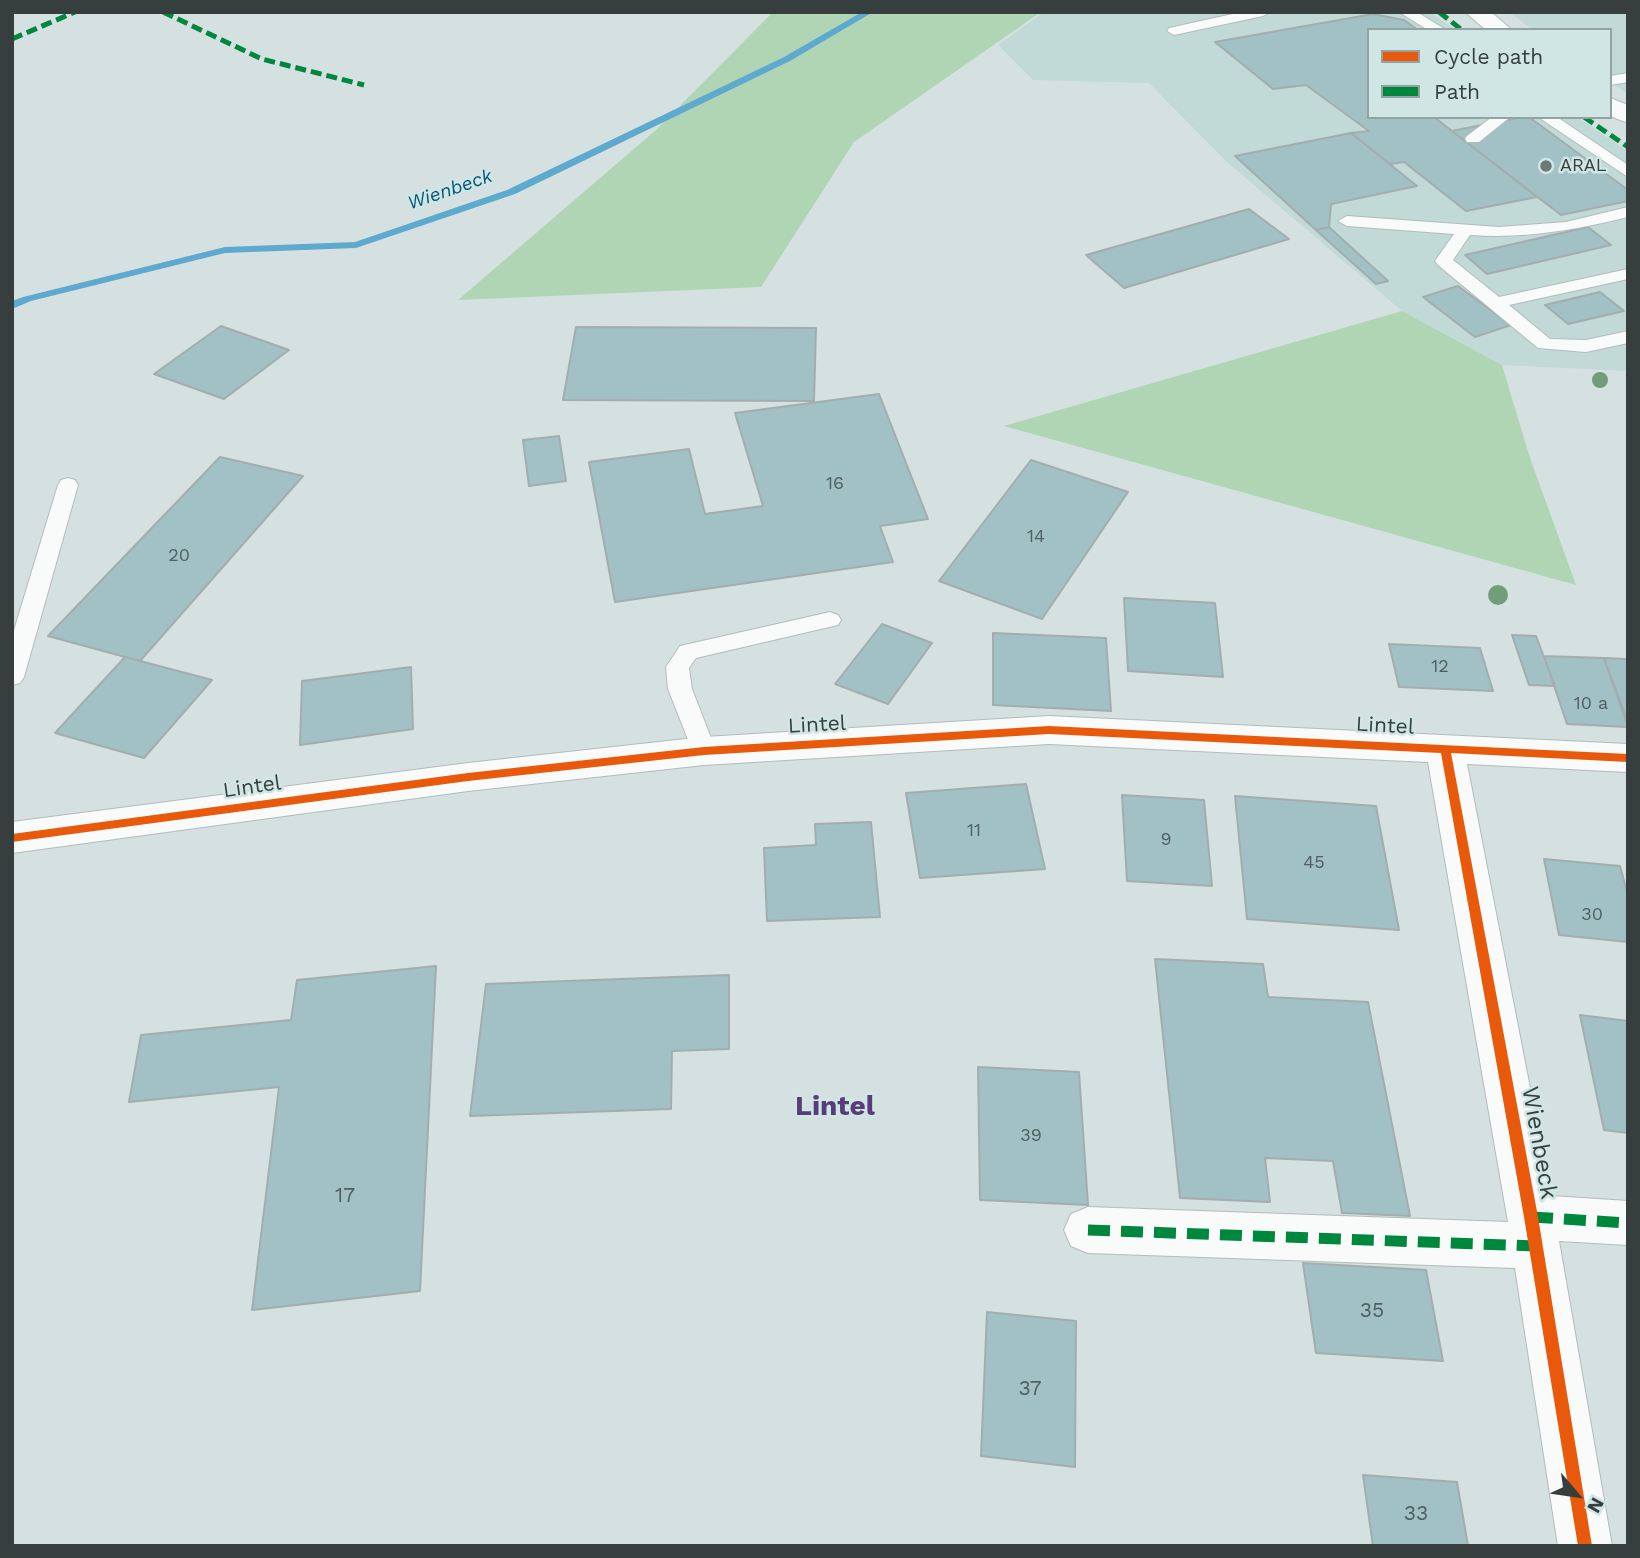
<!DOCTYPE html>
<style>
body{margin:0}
#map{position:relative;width:1640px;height:1558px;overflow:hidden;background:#d4e1e0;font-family:"Work Sans",sans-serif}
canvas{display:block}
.frame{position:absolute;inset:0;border:14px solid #363f3e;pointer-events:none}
.legend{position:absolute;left:1367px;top:28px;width:245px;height:91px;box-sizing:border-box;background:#cfe6e4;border:2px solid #92a3a2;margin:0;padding:9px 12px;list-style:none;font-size:21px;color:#363f3e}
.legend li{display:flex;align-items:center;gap:14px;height:35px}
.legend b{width:35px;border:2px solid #92a3a2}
.north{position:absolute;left:1542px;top:1460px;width:70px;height:70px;-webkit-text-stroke:5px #cfe6e4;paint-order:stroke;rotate:119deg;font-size:19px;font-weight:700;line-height:28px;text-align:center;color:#363f3e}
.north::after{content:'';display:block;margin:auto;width:24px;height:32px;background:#363f3e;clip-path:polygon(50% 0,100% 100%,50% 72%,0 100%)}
</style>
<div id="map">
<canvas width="1640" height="1558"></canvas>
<div class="frame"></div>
<ul class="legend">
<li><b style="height:9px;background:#e8590c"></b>Cycle path</li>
<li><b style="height:9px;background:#00873e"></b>Path</li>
</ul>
<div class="north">N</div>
</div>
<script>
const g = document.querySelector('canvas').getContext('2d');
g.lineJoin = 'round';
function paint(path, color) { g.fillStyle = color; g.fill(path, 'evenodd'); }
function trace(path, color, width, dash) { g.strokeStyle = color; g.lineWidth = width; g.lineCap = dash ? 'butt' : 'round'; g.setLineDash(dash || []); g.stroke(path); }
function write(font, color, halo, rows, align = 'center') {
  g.font = font + ' "Work Sans",sans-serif'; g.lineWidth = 5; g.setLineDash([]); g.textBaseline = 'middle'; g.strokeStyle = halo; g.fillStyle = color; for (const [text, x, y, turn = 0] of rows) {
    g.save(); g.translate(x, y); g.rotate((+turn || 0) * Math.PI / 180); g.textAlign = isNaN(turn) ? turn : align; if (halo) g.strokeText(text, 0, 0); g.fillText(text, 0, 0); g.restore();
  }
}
paint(new Path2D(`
 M1044 12H1430L1455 30H1369V117H1577L1628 151V371L1502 365 1402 311 1227 162 1149 83 1033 80 998 45Z
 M1509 12H1628V94L1610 82V30H1533Z`), '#c1d9d7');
paint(new Path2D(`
 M773 12H1041L854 142 761 287 458 300 656 130Z
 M1402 311 1502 365 1530 458 1576 585 1004 426Z`), '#b0d5b5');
paint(new Path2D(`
 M862 12H873L790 61 515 194 356 248 225 253 31 301 12 309V301L23 297 225 247 355 242 507 190 784 57Z`), '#5eaace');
const building = new Path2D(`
 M1373 14 1404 20 1418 30H1369V117H1434L1537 197 1466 211 1404 162 1390 164 1351 133 1369 131 1306 85 1273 89 1215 42Z
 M1522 117H1529L1628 190V201L1561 215 1452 131Z
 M1351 133 1417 186 1331 204 1329 227 1316 230 1235 156Z
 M1249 209 1289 239 1124 288 1086 255Z
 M1329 227 1388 281 1376 284 1316 230Z
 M1588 227 1611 245 1487 274 1465 255Z
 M1458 286 1511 325 1475 337 1423 297Z
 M1600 292 1624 311 1568 324 1545 305Z
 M221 326 289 350 224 399 154 374Z
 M576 327 816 328 814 401 563 400Z
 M879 394 928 519 880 526 893 562 615 602 589 462 689 449 705 514 763 506 735 413Z
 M559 436 566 481 529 486 523 440Z
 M220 457 303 476 140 661 48 636Z
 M1031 460 1128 492 1042 619 939 581Z
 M1124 598 1215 603 1223 677 1128 671Z
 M882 624 932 643 888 704 835 684Z
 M993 633 1106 638 1111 711 993 705Z
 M1512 635 1536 636 1555 686 1529 685Z
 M1389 644 1480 648 1493 691 1399 687Z
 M1544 656 1604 658 1628 727 1567 724Z
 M125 657 212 680 144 758 55 733Z
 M1604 658 1628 659V722Z
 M411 667 413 729 300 745 302 681Z
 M1026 784 1045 869 920 878 906 793Z
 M1122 795 1204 800 1212 886 1127 881Z
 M1235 796 1376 806 1399 930 1247 919Z
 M871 822 880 917 767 921 764 848 816 845 815 824Z
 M1544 859 1620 866 1628 895V942L1559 935Z
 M1155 959 1263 964 1268 997 1368 1002 1410 1216 1342 1213 1333 1161 1265 1158 1270 1202 1180 1198Z
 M436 966 420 1291 252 1310 279 1087 129 1102 141 1035 291 1020 297 980Z
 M729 975V1049L672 1051 671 1109 470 1116 486 984Z
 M1580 1015 1628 1021V1133L1604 1130Z
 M978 1067 1079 1072 1088 1205 980 1200Z
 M1303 1263 1426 1270 1443 1361 1316 1353Z
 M987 1312 1076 1321 1075 1467 981 1456Z
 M1363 1475 1457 1482 1468 1546H1373Z`);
paint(building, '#a1c1c5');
trace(building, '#a3adad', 2);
const lane = new Path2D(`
 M1242 12H1270L1263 16 1174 35 1167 31 1169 28Z
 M1399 12H1417L1446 30H1428Z
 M1628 73V82L1610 85V76Z
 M1492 117H1510L1479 142H1467L1465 139 1467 136Z
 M1538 117H1557L1628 165V177Z
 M1628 207V217C1575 230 1525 239 1470 235L1453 260 1499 297 1628 269V279L1509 305 1550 339 1586 340 1628 331V343L1586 352 1538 348 1438 265 1435 261 1454 234 1347 226 1338 221 1347 216 1499 227 1566 222Z
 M68 478 75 480 78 485 24 677 20 683 12 685V637L58 485 61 480Z
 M830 612 838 615 841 620 838 625 696 658 689 668 692 689 716 751 713 757 704 760 695 757 668 689 666 667 680 646Z`);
const street = new Path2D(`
 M1049 716 1628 744V772L1467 764 1551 1196 1628 1201V1245L1559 1241 1612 1546H1558L1515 1268 1088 1253 1071 1246 1064 1230 1071 1214 1088 1207 1508 1222 1428 762 1049 744 704 765 468 791 12 853V822L468 763 704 737Z`);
const secondary = new Path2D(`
 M1465 12H1491L1512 30H1486Z
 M1610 98 1628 105V123L1610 116Z`);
trace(lane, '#b2bcbb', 2);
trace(street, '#b2bcbb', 2);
trace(secondary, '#b2bcbb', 2);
paint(lane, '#f9fafa');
paint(street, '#f9fafa');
paint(secondary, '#f9fafa');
trace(new Path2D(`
 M163 12 262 59 364 85
 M1439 12 1462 30
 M12 39 75 12
 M1584 117 1628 147`), '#00873e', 5, [11, 5]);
trace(new Path2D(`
 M1531 1217 1628 1223
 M1088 1230 1535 1246`), '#00873e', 11, [22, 11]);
paint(new Path2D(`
 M1049 726 1628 754V762L1451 753 1538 1217 1592 1546H1578L1524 1217 1441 753 1049 734 704 755 468 781 12 842V834L468 773 704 747Z`), '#e8590c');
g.fillStyle = '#729d79';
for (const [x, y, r] of [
 [1600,380,8],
 [1498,595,10]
]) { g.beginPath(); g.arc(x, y, r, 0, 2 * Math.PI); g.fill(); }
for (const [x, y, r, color] of [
 [1546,166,7,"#6d7877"]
]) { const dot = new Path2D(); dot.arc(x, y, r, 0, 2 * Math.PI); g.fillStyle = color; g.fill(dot); trace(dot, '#cfe6e4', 2.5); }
write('18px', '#363f3e', '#cfe6e4', [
 ["ARAL",1560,166]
], 'left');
write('18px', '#516060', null, [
 ["16",835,484],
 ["14",1036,537],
 ["20",179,556],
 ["12",1440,667],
 ["10 a",1591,704],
 ["11",974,831],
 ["9",1166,840],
 ["45",1314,863],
 ["30",1592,915],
 ["39",1031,1136]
]);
write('italic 19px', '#045679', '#cfe6e4', [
 ["Wienbeck",450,190,-19]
]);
write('21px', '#363f3e', '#cfe6e4', [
 ["Lintel",817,725,-3],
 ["Lintel",1385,726,3],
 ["Lintel",252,787,-8]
]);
write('21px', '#516060', null, [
 ["17",345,1196],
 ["35",1372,1311],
 ["37",1030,1389],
 ["33",1416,1514]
]);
write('24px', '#363f3e', '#cfe6e4', [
 ["Wienbeck",1539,1143,80]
]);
write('bold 28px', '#593d79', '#cfe6e4', [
 ["Lintel",835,1107]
]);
</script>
